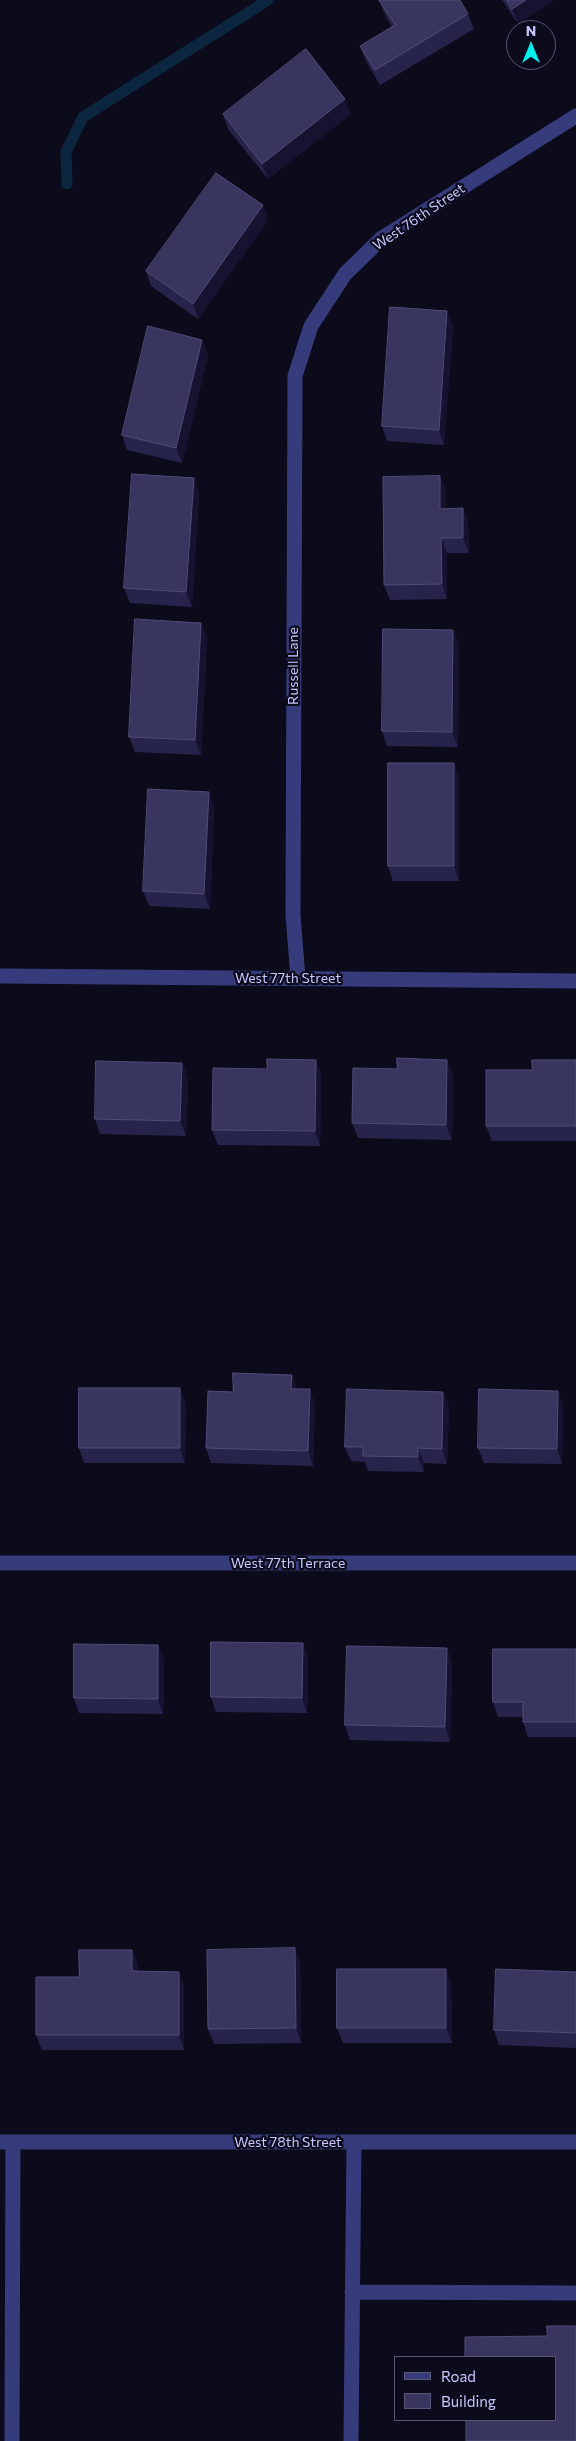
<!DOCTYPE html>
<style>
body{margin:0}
#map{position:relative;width:576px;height:2441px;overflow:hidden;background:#0c0b1c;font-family:Commissioner,sans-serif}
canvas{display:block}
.legend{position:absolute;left:394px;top:2356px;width:162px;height:65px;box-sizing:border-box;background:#0c0b1c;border:1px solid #575677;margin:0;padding:6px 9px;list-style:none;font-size:15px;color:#c7c7ff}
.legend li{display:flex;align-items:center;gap:10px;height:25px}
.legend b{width:25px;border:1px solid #575677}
.north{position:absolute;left:506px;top:20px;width:50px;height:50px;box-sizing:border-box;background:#0c0b1c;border:1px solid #575677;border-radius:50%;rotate:0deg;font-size:14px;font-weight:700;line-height:20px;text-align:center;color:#c7c7ff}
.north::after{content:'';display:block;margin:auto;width:18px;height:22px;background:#02f0ec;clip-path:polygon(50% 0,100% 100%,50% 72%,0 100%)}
</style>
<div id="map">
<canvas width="576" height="2441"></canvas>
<ul class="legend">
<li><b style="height:6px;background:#363c7b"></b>Road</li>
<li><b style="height:14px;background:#38365e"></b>Building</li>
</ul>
<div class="north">N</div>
</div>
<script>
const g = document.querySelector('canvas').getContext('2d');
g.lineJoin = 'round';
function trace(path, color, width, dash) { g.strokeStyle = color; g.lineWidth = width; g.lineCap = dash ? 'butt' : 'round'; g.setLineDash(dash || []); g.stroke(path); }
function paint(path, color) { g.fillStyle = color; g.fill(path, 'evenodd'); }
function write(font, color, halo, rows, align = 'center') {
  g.font = font + ' Commissioner,sans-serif'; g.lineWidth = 4.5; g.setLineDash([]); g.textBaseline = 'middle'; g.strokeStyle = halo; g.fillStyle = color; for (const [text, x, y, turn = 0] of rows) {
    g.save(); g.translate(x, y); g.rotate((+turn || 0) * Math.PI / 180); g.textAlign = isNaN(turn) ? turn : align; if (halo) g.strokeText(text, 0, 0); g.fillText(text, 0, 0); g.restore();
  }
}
trace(new Path2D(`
 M67 184 66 152 83 117 268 0`), '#0c2640', 11);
trace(new Path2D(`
 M0 976 576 981
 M298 978 293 915 295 376 311 326 345 274 382 238 576 116
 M0 1563H576
 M0 2142H576
 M352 2292 576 2293
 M12 2441 13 2142
 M351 2441 354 2142`), '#363c7b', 15);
paint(new Path2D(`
 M379 0 468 14 474 29 380 85 366 61 360 46 392 27 384 13Z
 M502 0H554L518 24Z
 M223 114H351L268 179 228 129Z
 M263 205 268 220 198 319 151 286 146 271Z
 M453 326 444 445 387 441 382 426Z
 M202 340 208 355 182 463 127 450 122 435Z
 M446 491V509L463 508 468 523 469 553H447V599L390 600 384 585Z
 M199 493 192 607 130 603 124 588Z
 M201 623 207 638 201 755 135 752 129 737Z
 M453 630 459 645 458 747 387 746 382 731Z
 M454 763 459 778V881H393L388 866Z
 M214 807 210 909 149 906 143 891Z
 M316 1060 321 1075 320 1146 218 1145 212 1130 267 1069Z
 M576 1060V1141H492L486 1126 532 1070Z
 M182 1063 188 1078 186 1136 100 1134 95 1119Z
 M453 1075 452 1140 358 1138 352 1123Z
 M292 1375 297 1389 315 1404 313 1466 211 1463 206 1448 233 1392Z
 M558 1391 563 1406 562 1464 484 1463 478 1448Z
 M443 1392 449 1407 447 1464 424 1463V1472L368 1471 365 1462 351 1461 345 1447Z
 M186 1403 185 1463H84L79 1448Z
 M303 1643 308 1658 307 1713 216 1712 211 1697Z
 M576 1650V1737H528L523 1722V1717H498L493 1702Z
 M164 1660 163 1714 79 1713 74 1698Z
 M452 1663 450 1742 350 1740 345 1725Z
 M132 1950 138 1965V1971L179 1972 184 1987V2050H42L36 2035 79 1977Z
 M300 1963 301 2043 214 2044 208 2029Z
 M576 1972V2048L499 2045 494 2030Z
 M451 1984 452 2043H343L337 2028Z`), '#27244b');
paint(new Path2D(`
 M526 0H554L518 24 512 9Z
 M345 99 351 114 268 179 262 164Z
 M263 205 268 220 198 319 193 304Z
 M447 311 453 326 444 445 439 430Z
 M202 340 208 355 182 463 176 448Z
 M440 476 446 491V524L440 509Z
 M194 478 199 493 192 607 186 592Z
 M463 508 468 523 469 553 463 538Z
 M441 538 447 553V599L442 584Z
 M201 623 207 638 201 755 195 740Z
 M453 630 459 645 458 747 452 732Z
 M454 763 459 778V881L454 866Z
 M209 792 214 807 210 909 204 894Z
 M316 1060 321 1075 320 1146 315 1131Z
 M447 1060 453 1075 452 1140 446 1125Z
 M182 1063 188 1078 186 1136 180 1121Z
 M292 1375 297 1390 291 1389Z
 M180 1388 186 1403 185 1463 180 1448Z
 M310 1389 315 1404 313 1466 308 1451Z
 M558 1391 563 1406 562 1464 557 1449Z
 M443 1392 449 1407 447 1464 442 1449Z
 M418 1448 424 1463V1472L418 1457Z
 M303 1643 308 1658 307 1713 302 1698Z
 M158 1645 164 1660 163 1714 158 1699Z
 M447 1648 452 1663 450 1742 445 1727Z
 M295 1948 300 1963 301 2043 296 2028Z
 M132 1950 138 1965V1986L132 1971Z
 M446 1969 451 1984 452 2043 446 2028Z
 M179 1972 184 1987V2050L179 2035Z`), '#151330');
const building = new Path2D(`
 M379 0H460L468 14 375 70 360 46 395 25Z
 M507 0H526L512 9Z
 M306 49 345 99 262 164 223 114Z
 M216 173 263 205 193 304 146 271Z
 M390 307 447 311 439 430 382 426Z
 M148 326 202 340 176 448 122 435Z
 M132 474 194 478 186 592 124 588Z
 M440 476V509L463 508V538H441L442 584 384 585 383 477Z
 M135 619 201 623 195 740 129 737Z
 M383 629 453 630 452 732 382 731Z
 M388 763H454V866H388Z
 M148 789 209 792 204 894 143 891Z
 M397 1058 447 1060 446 1125 352 1123 353 1068 397 1069Z
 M267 1059 316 1060 315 1131 212 1130 213 1068 267 1069Z
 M532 1060H576V1126H486V1070H532Z
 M96 1061 182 1063 180 1121 95 1119Z
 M233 1373 292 1375 291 1389H310L308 1451 206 1448 208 1391 233 1392Z
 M79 1388H180V1448H79Z
 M347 1389 443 1392 442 1449 418 1448V1457L363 1456V1447H345Z
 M479 1389 558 1391 557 1449 478 1448Z
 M211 1642 303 1643 302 1698 211 1697Z
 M74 1644 158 1645V1699L74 1698Z
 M347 1646 447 1648 445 1727 345 1725Z
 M493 1649H576V1722H523V1702H493Z
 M295 1948 296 2028 208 2029 207 1950Z
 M79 1950H132V1971L179 1972V2035H36V1977H79Z
 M337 1969H446V2028H337Z
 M496 1969 576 1972V2033L494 2030Z
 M547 2326H576V2441H466V2420H555V2357H465V2337L547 2336Z`);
paint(building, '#38365e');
trace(building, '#4f4c77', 1);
write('14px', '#c7c7ff', '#0c0b1c', [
 ["West 76th Street",419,217,-34],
 ["Russell Lane",293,666,-90],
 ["West 77th Street",288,978],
 ["West 77th Terrace",288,1563],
 ["West 78th Street",288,2142]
]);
</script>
